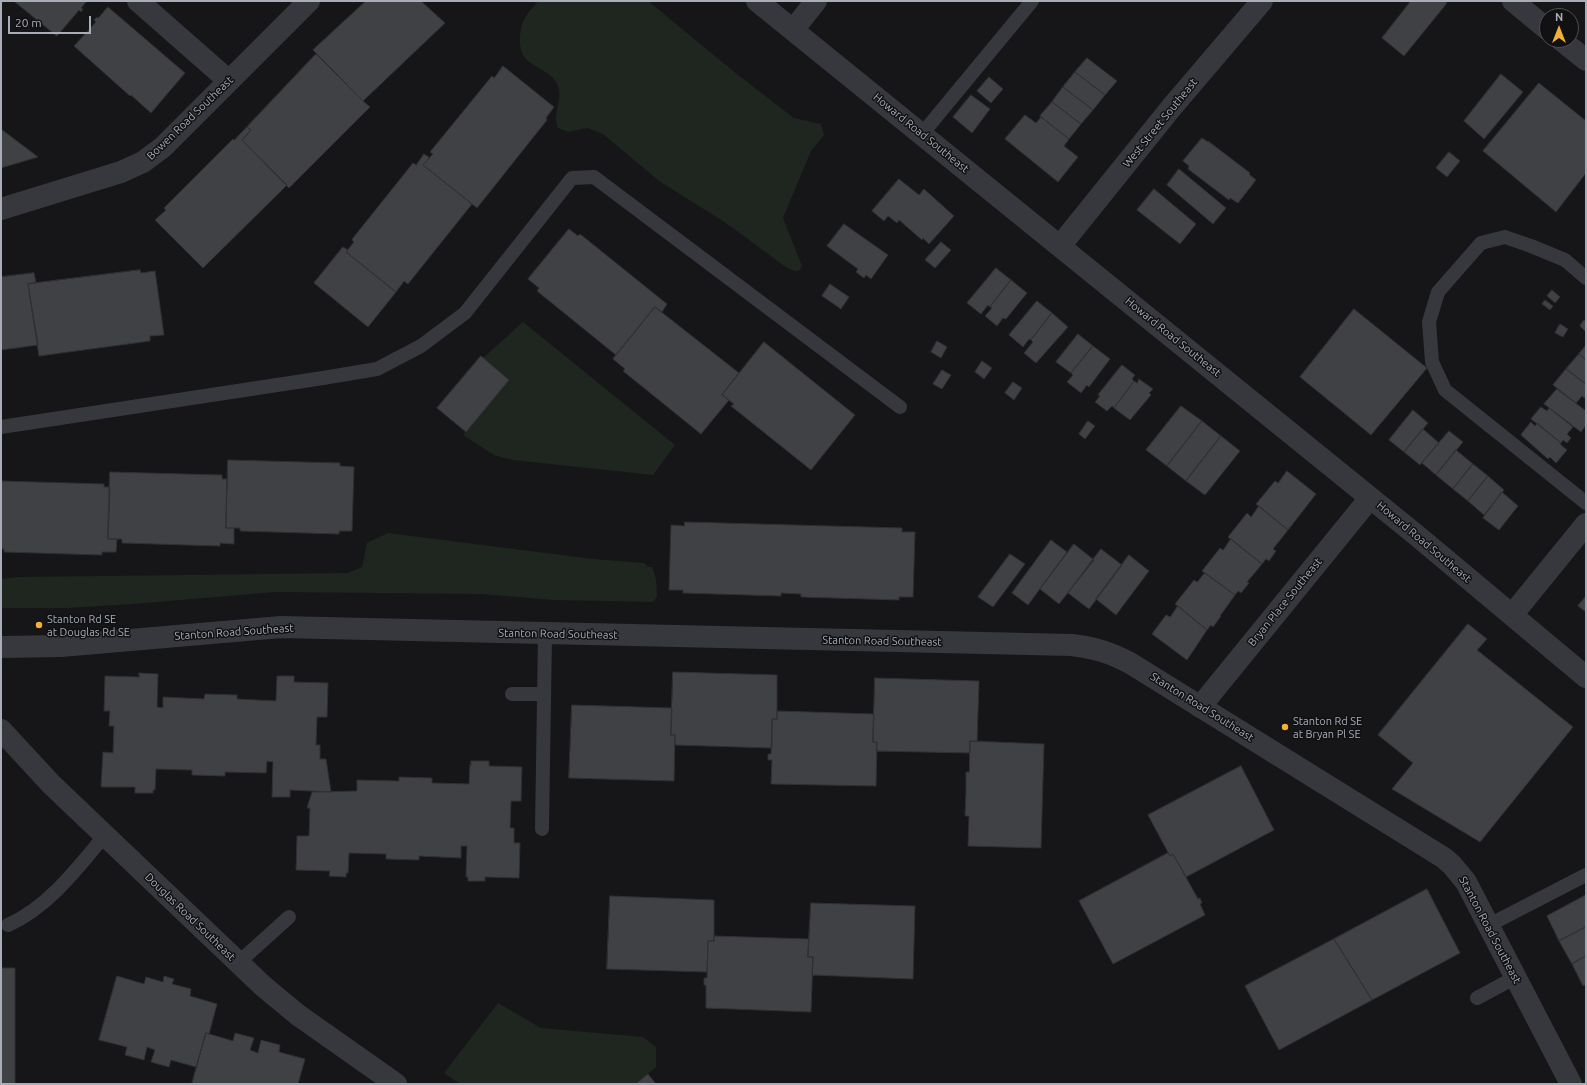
<!DOCTYPE html>
<style>
body{margin:0}
#map{position:relative;width:1587px;height:1085px;overflow:hidden;background:#161618;font-family:Ubuntu,sans-serif}
canvas{display:block}
.frame{position:absolute;inset:0;border:2px solid #a8adb8;pointer-events:none}
.north{position:absolute;left:1539px;top:8px;width:40px;height:40px;box-sizing:border-box;background:#111113;border:1px solid #4d4f55;border-radius:50%;rotate:0deg;font-size:11px;font-weight:700;line-height:16px;text-align:center;color:#a8adb8}
.north::after{content:'';display:block;margin:auto;width:14px;height:18px;background:#f2b134;clip-path:polygon(50% 0,100% 100%,50% 72%,0 100%)}
.scale{position:absolute;left:8px;top:16px;width:83px;height:18px;box-sizing:border-box;border:2px solid #a8adb8;border-top:0;padding-left:5px;font-size:12px;line-height:14px;white-space:nowrap;color:#a8adb8;-webkit-text-stroke:3px #111113;paint-order:stroke}
</style>
<div id="map">
<canvas width="1587" height="1085"></canvas>
<div class="frame"></div>
<div class="north">N</div>
<div class="scale">20 m</div>
</div>
<script>
const g = document.querySelector('canvas').getContext('2d');
g.lineJoin = 'round';
function paint(path, color) { g.fillStyle = color; g.fill(path, 'evenodd'); }
function trace(path, color, width, dash) { g.strokeStyle = color; g.lineWidth = width; g.lineCap = dash ? 'butt' : 'round'; g.setLineDash(dash || []); g.stroke(path); }
function write(font, color, halo, rows, align = 'center') {
  g.font = font + ' Ubuntu,sans-serif'; g.lineWidth = 3; g.setLineDash([]); g.textBaseline = 'middle'; g.strokeStyle = halo; g.fillStyle = color; for (const [text, x, y, turn = 0] of rows) {
    g.save(); g.translate(x, y); g.rotate((+turn || 0) * Math.PI / 180); g.textAlign = isNaN(turn) ? turn : align; if (halo) g.strokeText(text, 0, 0); g.fillText(text, 0, 0); g.restore();
  }
}
paint(new Path2D(`
 M538 1H648L738 75 794 118 821 124 824 135 811 151 783 218 802 266 800 270 795 271 787 268 726 223 659 181 603 134 587 128 568 132 558 128C552 115 563 100 558 86 553 72 536 69 526 59 517 50 519 28 525 18 528 12 534 7 538 1Z
 M523 322 675 445 653 475 513 460 494 455 463 435 509 380 483 358Z
 M388 533 593 559 644 563 648 567H652L656 579 657 597 653 602 554 600 481 594 275 592 133 604 67 608H1V579L20 577 348 573 362 567 367 543Z
 M498 1003 541 1028 643 1037 656 1047V1067L636 1084H460L444 1073Z`), '#1e261f');
const building = new Path2D(`
 M14 1H87L81 8 83 9 81 12 79 10 57 36Z
 M366 1H421L445 23 363 101 313 50Z
 M1411 1H1444L1447 3 1404 56 1382 38Z
 M108 7 185 73 151 113 131 95 130 96 74 46 96 22 94 20 97 17 98 18Z
 M316 54 363 101 370 107 289 188 242 140 251 130 247 127Z
 M1087 58 1117 81 1105 95 1075 72Z
 M503 66 554 107 546 118 547 120 477 208 423 165 433 154 430 152 492 76 494 78Z
 M1075 72 1105 95 1093 110 1063 87Z
 M1501 74 1523 92 1484 139 1464 121Z
 M989 77 1003 89 991 103 977 91Z
 M1539 83 1586 121V173L1556 212 1483 151Z
 M1063 87 1093 110 1081 124 1052 102Z
 M971 95 990 109 972 133 953 117Z
 M1052 102 1081 124 1069 139 1040 116Z
 M1025 115 1036 123 1041 117 1069 139 1064 146 1078 157 1058 182 1005 139Z
 M247 127 251 130 242 140 287 185 203 268 155 220 166 210 164 208 233 139 234 140Z
 M1 129 38 157 1 168Z
 M1202 138 1208 142V141L1250 173 1249 174 1256 180 1238 203 1230 198 1229 200 1188 169 1189 166 1183 161Z
 M1449 152 1460 161 1447 177 1436 168Z
 M424 154 430 158 423 165 472 204 408 284 404 281 396 292 346 252 354 242 352 240 353 238 413 163 416 165Z
 M1179 169 1226 208 1213 224 1167 185Z
 M899 179 919 195 924 189 954 216 929 244 923 238 922 240 899 220 897 223 888 216 884 221 872 211Z
 M1154 189 1196 224 1180 244 1137 210Z
 M844 224 888 255 871 279 866 275 864 278 856 272 858 269 827 246Z
 M569 229 578 236 580 234 667 304 662 312 655 307 616 355 537 291 539 288 528 279Z
 M941 242 951 250 935 268 925 260Z
 M343 247 348 250 346 252 396 292 368 327 314 283Z
 M996 268 1011 280 990 307 988 305 981 314 967 303Z
 M140 270 141 273 155 271 164 335 150 336V341L39 356 28 284Z
 M34 273 36 283 28 284 38 345 1 350V277Z
 M1011 280 1027 293 1006 319 1003 318 997 326 985 316 992 308 990 307Z
 M830 284 849 297 841 309 822 296Z
 M1552 290 1560 297 1555 303 1547 296Z
 M1545 300 1553 306 1550 310 1542 304Z
 M1037 301 1052 313 1031 340 1029 339 1023 347 1009 335Z
 M655 307 739 373 722 395 729 400 701 434 623 371 625 369 613 359Z
 M1354 309 1427 368 1371 435 1300 377Z
 M1052 313 1068 327 1036 363 1024 353 1033 342 1031 340Z
 M1584 320 1586 322V332L1580 326Z
 M1560 324 1568 329 1563 337 1555 333Z
 M1078 334 1093 346 1071 373 1056 362Z
 M937 341 947 347 941 358 931 352Z
 M764 342 855 415 811 470 731 406 734 404 722 395Z
 M1586 345V360L1579 354Z
 M1093 346 1110 359 1089 387 1087 385 1081 393 1067 382 1073 375 1071 373Z
 M1579 354 1586 360V384L1566 369Z
 M481 356 509 380 466 432 437 408Z
 M982 361 992 368 984 379 975 372Z
 M1122 365 1135 375 1132 379 1134 381 1114 408 1112 406 1107 411 1095 402 1100 396 1098 395Z
 M1566 369 1586 384V399L1582 396 1576 403 1553 385Z
 M942 370 951 375 942 389 933 384Z
 M1139 379 1153 389 1149 393 1151 395 1130 420 1114 408 1134 381 1137 383Z
 M1013 382 1022 388 1014 400 1005 393Z
 M1557 389 1586 411V425L1581 432 1544 404Z
 M1181 406 1202 421 1167 466 1146 450Z
 M1541 407 1547 411 1549 408 1573 427 1567 434 1571 438 1567 443 1563 440 1561 443 1531 419Z
 M1413 410 1428 423 1404 452 1389 440Z
 M1088 421 1095 426 1085 439 1079 434Z
 M1202 421 1221 436 1186 481 1167 466Z
 M1531 422 1535 426 1537 423 1561 443 1560 444 1567 450 1556 463 1550 457 1548 459 1521 435Z
 M1423 429 1439 443 1420 465 1404 452Z
 M1449 431 1463 442 1436 475 1422 463Z
 M1221 436 1240 451 1205 495 1186 481Z
 M1456 450 1473 464 1453 489 1436 475Z
 M228 460 340 463V466L354 467 352 531H339V534L240 531V528H226Z
 M1473 464 1488 476 1468 501 1453 489Z
 M1287 471 1316 494 1288 530 1256 504 1275 481 1278 483Z
 M110 472 222 475V479H227L226 528H234V544L220 543V546L122 543V539H108Z
 M1488 476 1504 490 1484 515 1468 501Z
 M1 481 104 484V487H110L108 539H117L116 552H102V555L4 552V549H1Z
 M1502 492 1518 506 1499 530 1483 518Z
 M1259 506 1288 530 1273 549 1276 551 1269 561 1266 559 1262 564 1228 537 1247 513 1251 517Z
 M685 522 902 528V532H915L913 597H899V600L801 597V594L781 593V596L683 593V590H669L671 525 684 526Z
 M1231 539 1262 564 1247 582 1249 583 1241 593 1238 591 1235 595 1202 571 1220 548 1223 550Z
 M1051 540 1067 552 1028 605 1012 593Z
 M1074 544 1094 560 1059 604 1040 589Z
 M1101 549 1122 565 1089 609 1068 593Z
 M1010 554 1025 564 993 607 978 597Z
 M1129 555 1149 571 1116 615 1096 599Z
 M1205 573 1235 595 1220 616H1221L1213 627 1211 625 1207 630 1175 604 1194 580 1197 582Z
 M1586 596V612L1578 606Z
 M1178 606 1207 630 1187 660 1152 634 1166 615 1170 617Z
 M1468 624 1487 639 1477 650 1573 727 1480 842 1392 789 1413 763 1378 735Z
 M673 672 777 675V719H772V748L675 745V735H671Z
 M139 673 158 674 157 707 163 708V697L204 699 205 694 237 695V699L276 701 277 676H294V682L328 683 327 717H317L316 745H320V759H326L331 792 290 790V797H272L273 762 267 761 266 773 225 772V776L192 775V770L156 769 155 790H153V793H135V787H101L103 752 113 753 114 726H109L110 711H104L105 676 139 677Z
 M875 678 979 681 977 742 970 741V753L876 751 877 742H873Z
 M572 705 672 708 671 735H675L674 781 569 778Z
 M777 711 874 714 873 742H877L876 786 771 784 772 760H768V754H771L772 719H777Z
 M970 741 1044 744 1041 848 968 846 969 816H965L966 792V772H969Z
 M471 761H489V766L522 767 521 801H511L510 828H514V843H520L519 878 485 877V881H468V877H466L467 846H461V858L419 856V860L386 859V854L349 853 348 873H346V877L329 876 330 871 296 870 297 836H309L310 808H307L312 792 357 791V780L399 781V777L432 778V783L469 784 470 764 471 765Z
 M1241 766 1274 830 1186 877 1173 854 1170 856 1148 815Z
 M1168 853 1170 856 1173 854 1198 899 1200 898 1202 903 1200 904 1205 915 1113 964 1079 901Z
 M1427 889 1460 953 1372 1000 1334 939Z
 M1586 895V927L1559 941 1547 916Z
 M610 896 714 900V941H708L707 972 607 969Z
 M811 903 915 906 913 979 812 975 813 957H808Z
 M1586 927V956L1572 964 1559 941Z
 M714 936 809 939 808 957H813L811 1012 706 1008V985H704V978H707L708 941H714Z
 M1334 939 1372 1000 1279 1050 1245 986Z
 M1586 956V984L1583 986 1572 964Z
 M1 968H15V1084H1Z
 M117 976 144 984 146 977 163 982 164 976 174 979 172 984 191 989 190 996 217 1004 209 1034 206 1033 196 1067 171 1060 169 1067 151 1062 155 1050 147 1047 144 1060 125 1055 127 1047 99 1040Z
 M206 1033 233 1041 235 1033 254 1038 250 1050 258 1053 261 1040 280 1045 279 1052 305 1059 298 1084H192Z
 M648 1074 656 1084H636Z`);
paint(building, '#404145');
trace(building, '#303034', 1);
trace(new Path2D(`
 M922 134 1032 1
 M1586 278 1565 260 1531 246 1505 237 1481 243 1438 292 1429 322 1432 362 1445 390 1586 503
 M1 427 323 378 377 369 421 346 465 313 572 178 594 177 900 407
 M512 694H544
 M542 829 545 634
 M8 925C48 907 77 869 105 835
 M1489 925 1586 875
 M238 963 289 917
 M1477 998 1516 977`), '#37383d', 14);
trace(new Path2D(`
 M138 1 229 81
 M757 1 1415 534 1586 677
 M1513 1 1547 29
 M793 30 816 1
 M1561 40 1586 60
 M1 209 121 172 143 162 163 147 309 1
 M1060 246 1171 108 1262 1
 M1512 615 1586 524
 M1200 707 1370 498
 M1 730 51 784 263 986 298 1015 396 1084`), '#37383d', 22);
trace(new Path2D(`
 M1 647 61 646 281 627 1072 645C1095 648 1109 652 1130 663L1444 858 1452 865 1466 882 1571 1084`), '#37383d', 22);
for (const [x, y, r, color] of [
 [39,625,4,"#f2b134"],
 [1285,727,4,"#f2b134"]
]) { const dot = new Path2D(); dot.arc(x, y, r, 0, 2 * Math.PI); g.fillStyle = color; g.fill(dot); trace(dot, '#111113', 1.5); }
write('11px', '#a8adb8', '#111113', [
 ["Bowen Road Southeast",190,118,-44],
 ["West Street Southeast",1160,123,-51],
 ["Howard Road Southeast",921,133,39],
 ["Howard Road Southeast",1173,337,39],
 ["Howard Road Southeast",1424,542,40],
 ["Bryan Place Southeast",1285,602,-51],
 ["Stanton Road Southeast",234,632,-4],
 ["Stanton Road Southeast",558,634,1],
 ["Stanton Road Southeast",882,641,1],
 ["Stanton Road Southeast",1202,707,32],
 ["Douglas Road Southeast",190,917,44],
 ["Stanton Road Southeast",1490,930,62]
]);
write('11px', '#a8adb8', '#111113', [
 ["Stanton Rd SE",47,619],
 ["at Douglas Rd SE",47,632],
 ["Stanton Rd SE",1293,721],
 ["at Bryan Pl SE",1293,734]
], 'left');
</script>
